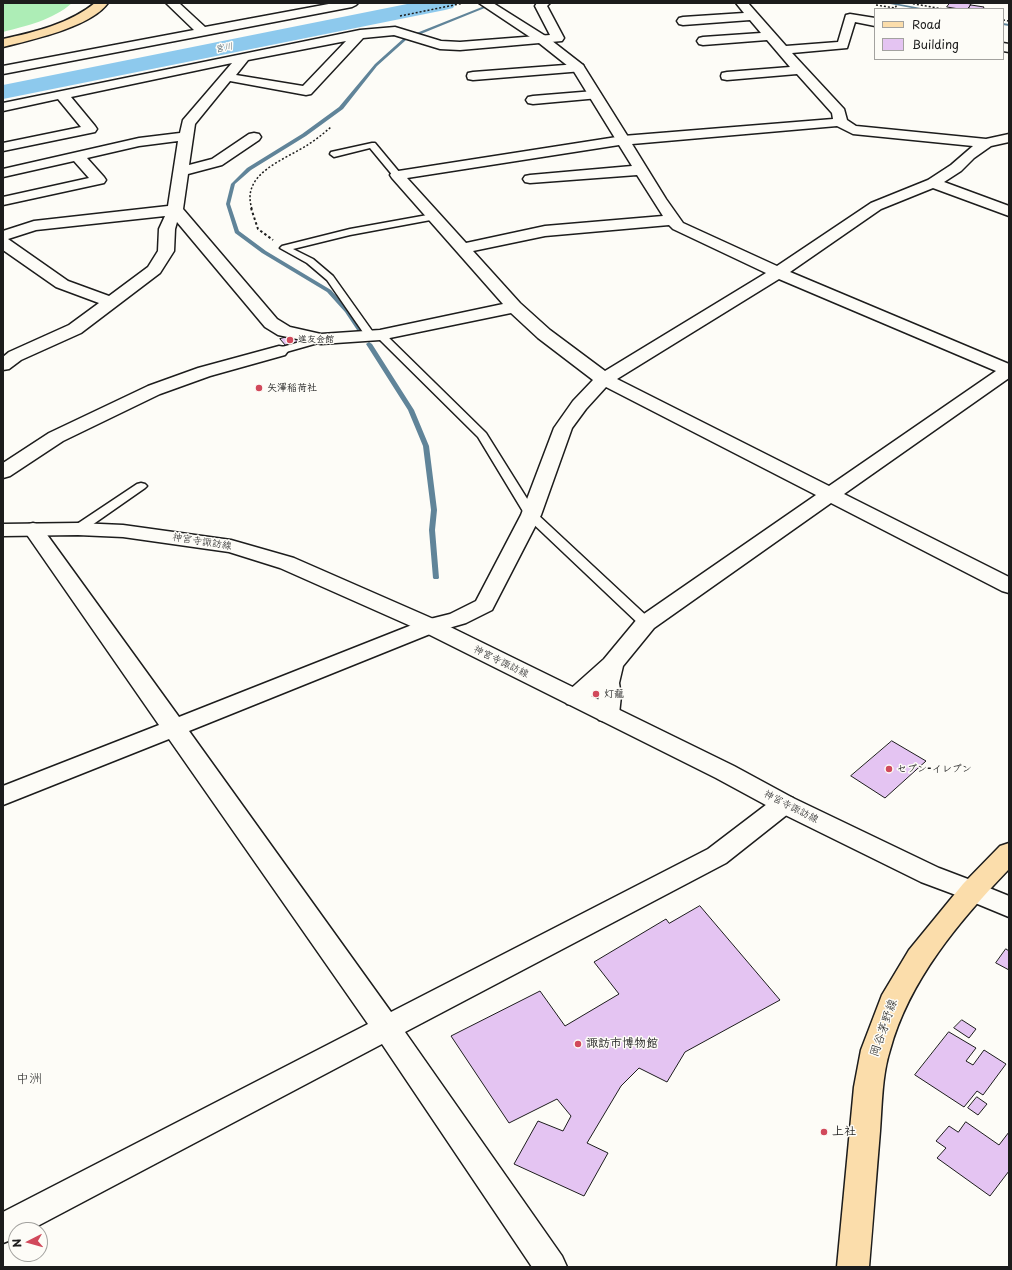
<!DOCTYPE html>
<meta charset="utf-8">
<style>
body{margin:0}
#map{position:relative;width:1012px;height:1270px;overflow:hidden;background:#fdfcf7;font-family:"Playpen Sans",sans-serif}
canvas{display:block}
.frame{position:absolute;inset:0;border:4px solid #1c1c1c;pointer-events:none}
.legend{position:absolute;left:874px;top:8px;width:130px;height:52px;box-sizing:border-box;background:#fdfcf7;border:1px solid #a3a29f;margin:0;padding:5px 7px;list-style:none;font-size:12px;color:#1c1c1c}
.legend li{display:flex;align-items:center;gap:8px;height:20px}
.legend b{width:20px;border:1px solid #a3a29f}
.north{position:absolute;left:8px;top:1222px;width:40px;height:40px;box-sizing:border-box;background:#fdfcf7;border:1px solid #a3a29f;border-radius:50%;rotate:264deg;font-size:11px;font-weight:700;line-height:16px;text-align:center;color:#1c1c1c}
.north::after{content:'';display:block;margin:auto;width:14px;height:18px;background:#d1495b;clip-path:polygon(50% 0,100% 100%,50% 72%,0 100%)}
</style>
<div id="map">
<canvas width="1012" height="1270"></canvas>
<div class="frame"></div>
<ul class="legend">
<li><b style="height:5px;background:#fbddab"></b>Road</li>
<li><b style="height:11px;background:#e4c4f2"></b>Building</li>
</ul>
<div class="north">N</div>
</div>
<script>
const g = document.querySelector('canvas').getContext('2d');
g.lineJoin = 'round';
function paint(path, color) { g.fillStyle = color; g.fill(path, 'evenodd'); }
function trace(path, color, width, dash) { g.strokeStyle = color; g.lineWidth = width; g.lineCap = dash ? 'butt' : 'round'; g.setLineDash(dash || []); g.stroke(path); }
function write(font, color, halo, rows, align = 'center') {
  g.font = font + ' "Playpen Sans","Klee One",sans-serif'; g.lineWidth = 3; g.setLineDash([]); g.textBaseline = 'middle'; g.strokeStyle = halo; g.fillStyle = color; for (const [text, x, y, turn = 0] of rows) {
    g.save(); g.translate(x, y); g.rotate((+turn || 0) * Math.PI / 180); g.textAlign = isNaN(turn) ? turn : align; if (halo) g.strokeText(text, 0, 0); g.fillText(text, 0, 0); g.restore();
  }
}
paint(new Path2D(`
 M3 3H72C53 20 26 26 3 32Z`), '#adedb6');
paint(new Path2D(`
 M492 3H497L406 40 377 66 343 109 306 136 251 170 235 184 230 204 239 231 266 251 331 290 349 310 364 332 361 334 359 333 345 312 327 292 262 253 235 233 226 204 231 184 247 168 302 134 339 107 375 64 404 38Z
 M885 3H894L926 9H917Z
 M1003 23 1009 24V26L1003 25Z
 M369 342 372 344 414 410 429 446 437 510 435 530 439 578 438 579H434L433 578 429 530 431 510 423 446 408 410 366 344Z`), '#608499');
paint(new Path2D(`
 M412 3H456L453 8 445 10 3 99V85Z`), '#8dc9ed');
const building = new Path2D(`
 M950 3H965L971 4 968 9H959L947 7Z
 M971 5 984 7 983 9H968Z
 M294 335 300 342 286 346 280 339Z
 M892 741 926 761 885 798 851 776Z
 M700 906 780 1000 685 1052 667 1082 639 1068 621 1086 587 1143 608 1153 584 1196 514 1164 538 1121 563 1131 571 1116 557 1099 509 1123 451 1036 540 991 565 1026 619 994 594 962 666 919 669 923Z
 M1006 949 1009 951V970L996 963Z
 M962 1020 976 1029 969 1038 954 1028Z
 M949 1032 976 1048 966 1061 973 1065 984 1050 1006 1064 983 1095 977 1091 964 1107 915 1075Z
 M977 1097 987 1104 978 1115 968 1108Z
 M966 1122 999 1145 1009 1132V1171L990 1196 937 1158 946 1148 936 1141 949 1126 958 1132Z`);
paint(building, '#e4c4f2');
trace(building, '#1c1c1c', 1);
const service = new Path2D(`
 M372 143H375L400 173 401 175 400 177H394L370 148 334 157 330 154 331 152Z
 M433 214 438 217 436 219 350 235 293 249 313 259 333 276 375 335 380 332 384 333 486 433 536 513 651 620 652 623 651 626 646 627 641 626 527 518 478 437 376 336 371 339 367 338 327 280 307 263 280 248 282 246 350 229Z
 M321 336 325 337 326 339 325 341 279 354 274 351 275 349Z
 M141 483 145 484 147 486 145 488 82 532H74L72 529 74 526 137 484Z`);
const minor = new Path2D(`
 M166 3H179L205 27 334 3H358L356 5 352 7 3 74V66L194 30Z
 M537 3H550L547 6 564 38 562 41 460 50 440 49 394 35 363 38 311 94 306 95 230 81 195 124 189 165 212 159 249 134 254 133 259 134 261 137 259 140 222 165 188 174 183 209 277 319 290 327 321 334 380 330 503 304 392 178 390 175 392 172 623 136 833 119 832 113 797 74 727 80 722 79 721 76 722 73 727 72 790 67 767 40 703 45 699 44 697 41 699 38 703 37 761 33 750 20 683 25 679 24 677 21 679 18 683 17 744 13 736 3H748L786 46 838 42 846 15 850 14 875 18V26L855 22 847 48 792 53 844 109 847 120 856 126 986 139 1009 134V142L991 146 974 158 961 171 944 182 1009 206V216L933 188 881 209 790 272 1009 364V378L844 494 1009 577V593L1002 591 831 503 654 628 623 666 619 683 621 696 619 714 615 720 607 722 599 720 595 714 599 696 598 690C587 700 583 708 567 704L563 698 567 692 604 659 638 618 816 495 606 387 586 409 572 428 541 515 492 610 466 623 435 632 189 731 391 1012 708 849 775 798 784 795 793 798 796 804 793 810 726 863 405 1032 562 1256 567 1267H532L382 1044 30 1230H16V1238L3 1243V1212L368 1024 169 739 3 805V786L159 725 23 529 26 525 33 523 40 525 179 717 422 621 450 614 476 601 521 515 554 428 573 401 593 380 538 338 511 313 380 340 321 344 278 335 265 327 177 222 175 229 174 251 160 273 81 333 21 360 9 369 3 370V357L9 352 69 325 99 303 56 287 3 250V231L34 221 168 206 178 141 139 146 87 158 104 177 106 180 104 183 3 205V197L89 178 74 161 3 177V169L139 138 180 133 183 120 232 63 71 97 95 126 97 129 95 132 3 151V143L81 127 58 99 3 111V103L360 30 395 27 441 41 460 42 550 35 535 6ZM346 41 303 86 236 75 248 60ZM837 126 853 134 973 146 951 165 928 180 871 203 777 266 683 223 666 199 632 144ZM619 145 632 166 530 175 525 176 523 179 525 182 530 183 637 175 663 216 545 226 466 243 407 178ZM165 216 159 229 158 251 148 267 109 296 68 281 8 239 36 230ZM669 225 673 229 766 273 605 371 550 330 520 303 473 251 545 236ZM779 279 996 371 829 486 617 379Z
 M1003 43 1009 44V52L1003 51Z
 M578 64 583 65 584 68 583 71 473 80 468 79 467 76 468 73 473 72Z
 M594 91 599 92 601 95 599 98 533 104 528 103 526 100 528 97 533 96Z
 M279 346 285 347 288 351 285 355 210 376 160 394 63 441 10 476 3 478V463L49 433 148 386 198 368Z
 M972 881 1009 896V917L963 898 959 891 963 884Z`);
const tertiary = new Path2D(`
 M479 3H493L547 37 583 65 630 140 628 143 623 144 618 143 573 70 539 43Z`);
const secondary = new Path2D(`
 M78 523 123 525 231 540 294 558 438 621 734 766 793 798 939 868 981 884 985 891 981 898 972 901 921 882 775 810 716 778 422 631 280 568 229 552 123 537 78 535 3 536V524Z`);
const primary = new Path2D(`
 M1009 843V869C960 920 909 980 890 1050 882 1075 882 1104 880 1131 876 1176 873 1222 869 1267H837L854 1087 861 1050 882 995 909 950 963 884 1000 846Z`);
const motorway = new Path2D(`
 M95 3H108C91 27 31 40 3 47V39C35 32 69 24 95 3Z`);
trace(service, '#1c1c1c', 3);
trace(minor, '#1c1c1c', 3);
trace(tertiary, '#1c1c1c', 3);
trace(secondary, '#1c1c1c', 3);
trace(primary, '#1c1c1c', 3);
trace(motorway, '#1c1c1c', 3);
trace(new Path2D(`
 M909 3 943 9
 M876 5 895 8 898 3
 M400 16 464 3
 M1003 20 1009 21
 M252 209C240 173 285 160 309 144 317 139 324 133 331 127`), '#1c1c1c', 1.5, [2, 2]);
trace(new Path2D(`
 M251 208 258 229 273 240`), '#1c1c1c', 2, [2.5, 2.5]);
paint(service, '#fdfcf7');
paint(minor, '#fdfcf7');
paint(tertiary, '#fdfcf7');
paint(secondary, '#fdfcf7');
paint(primary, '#fbddab');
paint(motorway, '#fbddab');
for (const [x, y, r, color] of [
 [290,340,4,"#d1495b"],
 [259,388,4,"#d1495b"],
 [596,694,4,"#d1495b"],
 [889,769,4,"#d1495b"],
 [578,1044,4,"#d1495b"],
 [824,1132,4,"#d1495b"]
]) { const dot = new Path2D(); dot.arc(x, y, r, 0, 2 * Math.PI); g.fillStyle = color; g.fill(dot); trace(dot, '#fdfcf7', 1.5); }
write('italic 9px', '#445965', '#fdfcf7', [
 ["宮川",224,48,-11]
]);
write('bold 9px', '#1c1c1c', '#fdfcf7', [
 ["進友会館",298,340]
], 'left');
write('bold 10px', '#1c1c1c', '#fdfcf7', [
 ["矢澤稲荷社",267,388],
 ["灯籠",604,694],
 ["セブン-イレブン",897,769]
], 'left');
write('10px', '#1c1c1c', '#fdfcf7', [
 ["神宮寺諏訪線",202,542,9],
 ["神宮寺諏訪線",501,662,26],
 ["神宮寺諏訪線",791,807,27]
]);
write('12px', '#1c1c1c', '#fdfcf7', [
 ["岡谷茅野線",884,1028,-71]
]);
write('bold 12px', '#1c1c1c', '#fdfcf7', [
 ["諏訪市博物館",586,1044],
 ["上社",832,1132]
], 'left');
write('13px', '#1c1c1c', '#fdfcf7', [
 ["中洲",29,1079]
]);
</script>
